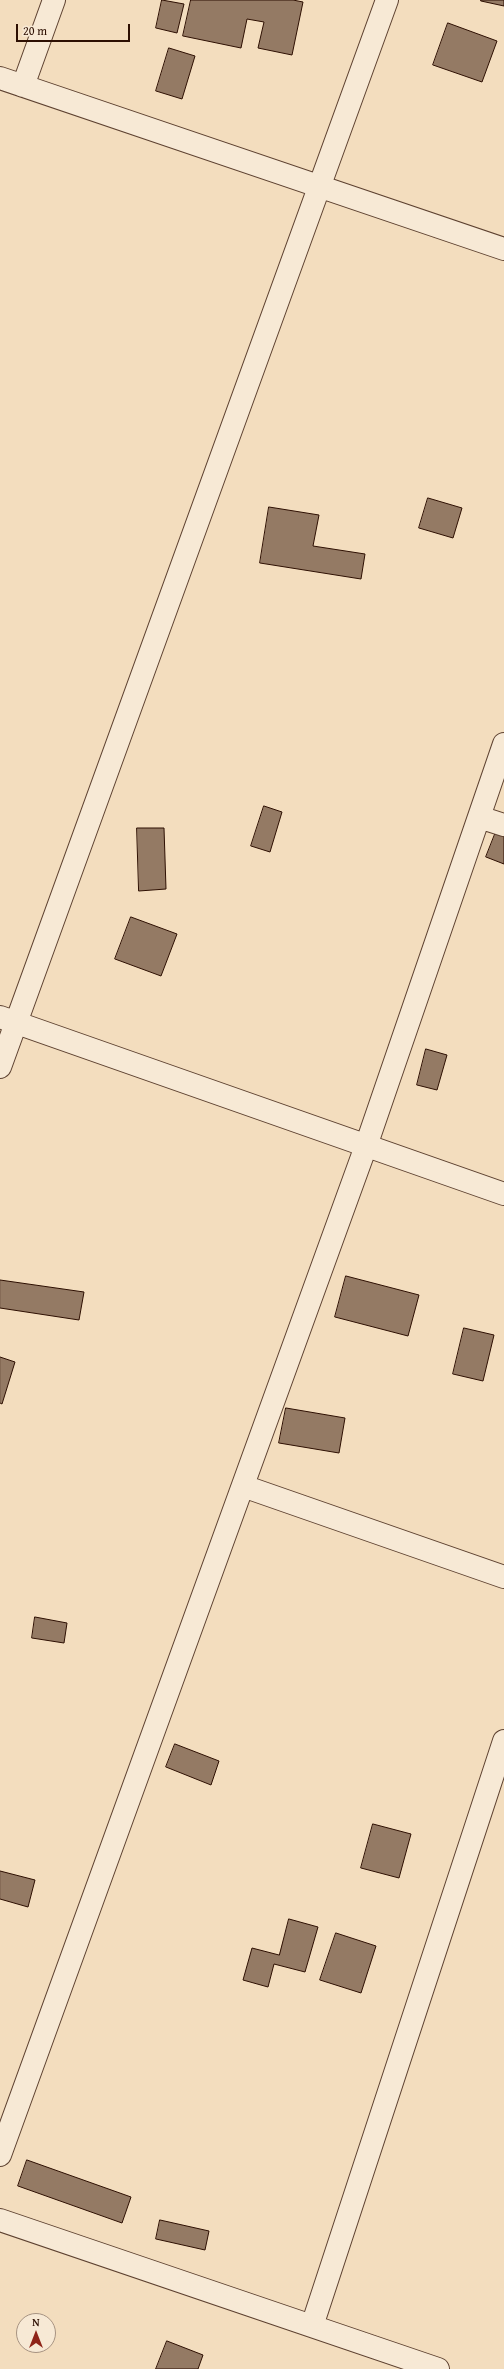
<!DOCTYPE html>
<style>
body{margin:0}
#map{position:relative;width:504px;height:2369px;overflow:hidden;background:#f3ddbe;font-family:"Gentium Book Plus",serif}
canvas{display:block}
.north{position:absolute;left:16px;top:2313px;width:40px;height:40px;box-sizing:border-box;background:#f7e9d5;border:1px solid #a69281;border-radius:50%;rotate:0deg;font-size:11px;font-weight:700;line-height:16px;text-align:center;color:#2d0f02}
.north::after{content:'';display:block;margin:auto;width:14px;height:18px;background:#8f2418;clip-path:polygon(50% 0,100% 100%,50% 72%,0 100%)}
.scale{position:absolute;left:16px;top:24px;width:114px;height:18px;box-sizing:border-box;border:2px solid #2d0f02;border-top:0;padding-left:5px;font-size:12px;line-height:14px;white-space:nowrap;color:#2d0f02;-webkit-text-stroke:3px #f7e9d5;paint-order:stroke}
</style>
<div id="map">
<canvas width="504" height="2369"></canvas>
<div class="north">N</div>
<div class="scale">20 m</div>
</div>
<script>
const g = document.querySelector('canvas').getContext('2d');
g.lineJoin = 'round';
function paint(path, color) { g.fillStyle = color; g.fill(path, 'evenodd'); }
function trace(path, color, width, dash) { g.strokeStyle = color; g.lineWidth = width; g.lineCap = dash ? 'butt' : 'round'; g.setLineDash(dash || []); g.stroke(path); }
const building = new Path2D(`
 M162 0 184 4 177 33 156 28Z
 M191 0H293L303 2 292 55 258 48 264 22 247 19 241 48 183 36Z
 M481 0H504V6L481 1Z
 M448 23 497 41 482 82 433 65Z
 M169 48 195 56 182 99 156 91Z
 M428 498 462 508 453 538 419 528Z
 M269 507 319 515 313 546 365 554 361 579 260 563Z
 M264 806 282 812 270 852 251 846Z
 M501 819 504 820V864L486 857Z
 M137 828H164L166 889 139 891Z
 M131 917 177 934 161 976 115 959Z
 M426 1049 447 1055 437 1090 417 1085Z
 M346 1276 419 1295 408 1336 335 1317Z
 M0 1280 84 1292 79 1320 0 1308Z
 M464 1328 494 1335 483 1381 453 1374Z
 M0 1357 15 1362 2 1404 0 1403Z
 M286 1408 345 1418 339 1453 279 1443Z
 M35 1617 67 1623 64 1643 32 1638Z
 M175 1744 219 1761 211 1785 166 1767Z
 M373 1824 411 1834 399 1878 361 1868Z
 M0 1871 35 1880 28 1907 0 1899Z
 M289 1919 318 1927 305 1972 274 1964 268 1987 243 1980 252 1948 279 1955Z
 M336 1933 376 1946 361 1993 320 1980Z
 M27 2160 131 2197 122 2223 18 2186Z
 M160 2220 209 2231 205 2250 156 2239Z
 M167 2341 203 2355 198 2369H156Z`);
paint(building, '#947a64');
trace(building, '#2d0f02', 1);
const minor = new Path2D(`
 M0 78 504 249
 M23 86 54 0
 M479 817 504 825
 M0 1017 504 1194
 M0 1067 387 0
 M243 1486 504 1577
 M0 2155 366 1146 504 744
 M0 2220 438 2369
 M312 2326 504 1741`);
trace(minor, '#5e4231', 24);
trace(minor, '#f7e9d5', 22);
</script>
